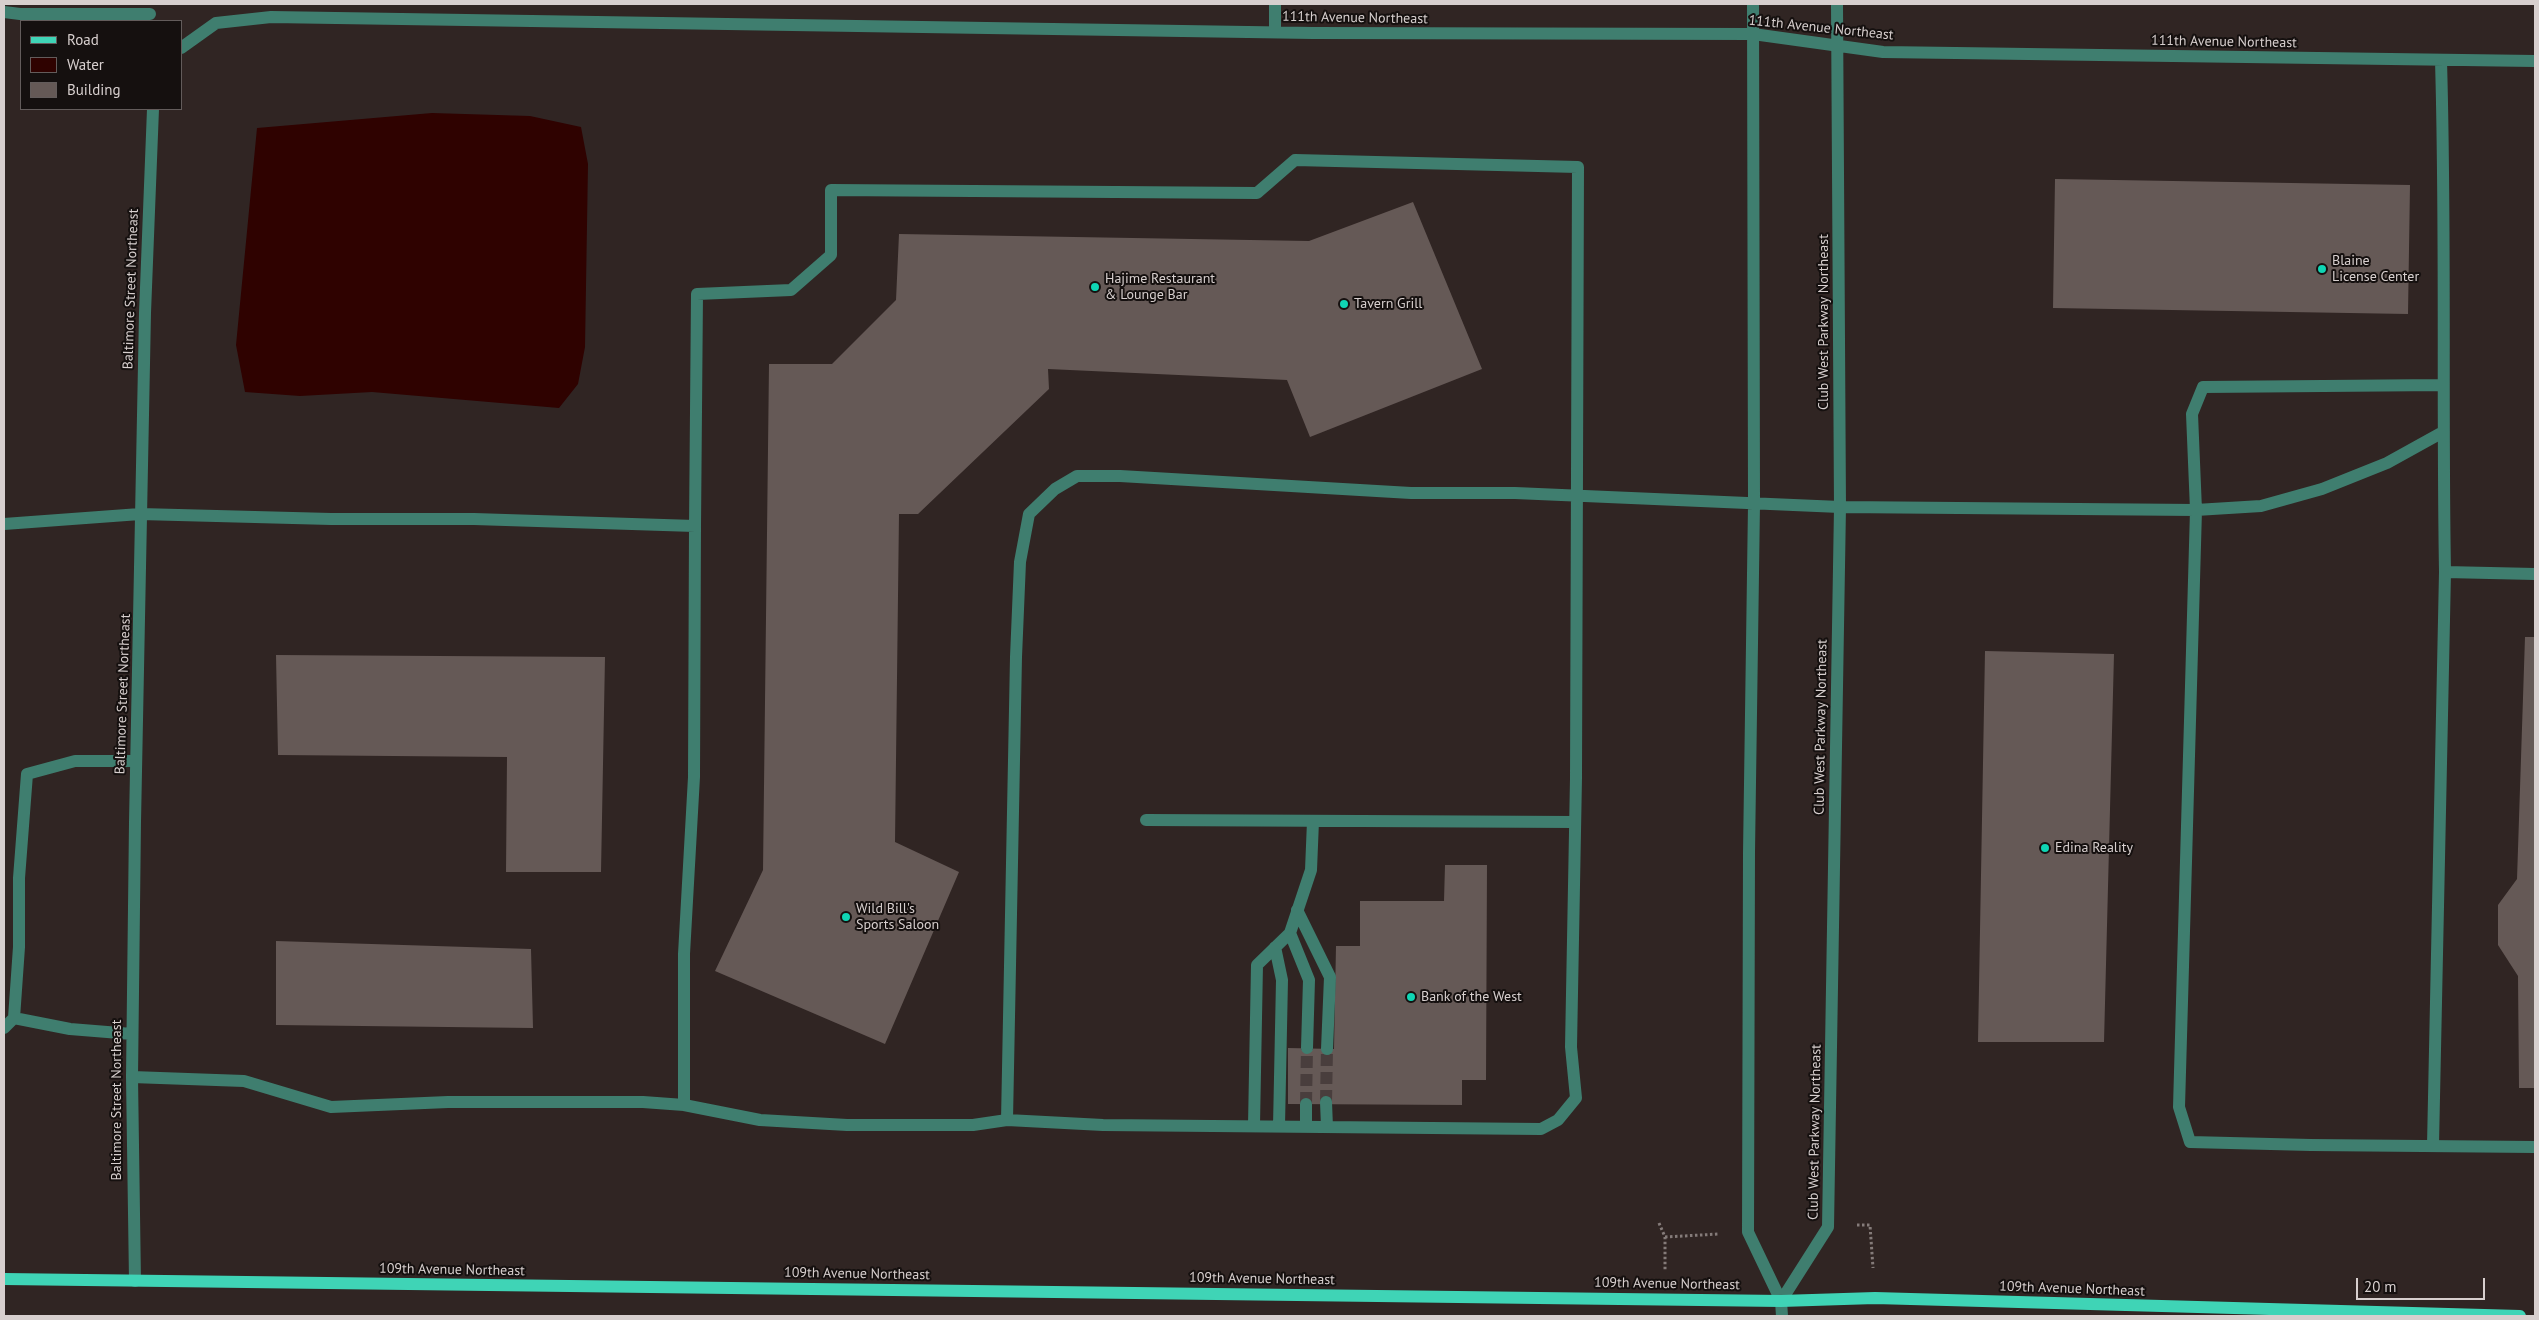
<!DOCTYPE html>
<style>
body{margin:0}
#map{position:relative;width:2539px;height:1320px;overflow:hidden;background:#302523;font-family:"PT Sans",sans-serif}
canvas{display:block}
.frame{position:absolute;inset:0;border:5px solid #d7cfce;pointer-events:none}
.legend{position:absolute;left:20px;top:20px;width:162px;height:90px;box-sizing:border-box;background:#15100f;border:1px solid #635c5b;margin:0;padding:6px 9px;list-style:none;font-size:15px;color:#d7cfce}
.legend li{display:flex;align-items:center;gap:10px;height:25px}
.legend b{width:25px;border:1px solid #635c5b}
.scale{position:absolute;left:2356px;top:1278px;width:129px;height:22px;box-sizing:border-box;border:2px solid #d7cfce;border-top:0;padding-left:6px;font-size:15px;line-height:18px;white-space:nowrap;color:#d7cfce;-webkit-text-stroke:4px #15100f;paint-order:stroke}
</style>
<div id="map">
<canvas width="2539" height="1320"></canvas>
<div class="frame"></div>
<ul class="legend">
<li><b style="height:6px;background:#3fd4b6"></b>Road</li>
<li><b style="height:14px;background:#2f0200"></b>Water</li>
<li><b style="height:14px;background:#655956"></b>Building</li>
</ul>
<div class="scale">20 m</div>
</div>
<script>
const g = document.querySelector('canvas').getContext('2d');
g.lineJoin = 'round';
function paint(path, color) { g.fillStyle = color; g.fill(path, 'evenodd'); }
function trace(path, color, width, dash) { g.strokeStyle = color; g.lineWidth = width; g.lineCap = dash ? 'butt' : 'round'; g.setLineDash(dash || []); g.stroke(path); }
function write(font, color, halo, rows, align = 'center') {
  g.font = font + ' "PT Sans",sans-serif'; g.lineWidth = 4; g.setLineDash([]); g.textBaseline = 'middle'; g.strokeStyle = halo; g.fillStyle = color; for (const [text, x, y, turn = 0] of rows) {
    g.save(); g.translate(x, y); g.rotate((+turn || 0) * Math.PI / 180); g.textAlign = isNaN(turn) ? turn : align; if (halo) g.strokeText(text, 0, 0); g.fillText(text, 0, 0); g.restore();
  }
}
paint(new Path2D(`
 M432 113 530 116 581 127 588 164 585 347 578 384 559 408 372 392 300 396 245 392 236 345 257 128Z`), '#2f0200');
paint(new Path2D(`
 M2055 179 2410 185 2408 314 2053 308Z
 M1413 202 1482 369 1310 437 1287 380 1048 369 1049 389 918 514H899L895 842 959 872 885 1044 715 971 763 870 769 364H832L896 300 899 234 1309 241Z
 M2525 637H2535V1088H2519L2518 976 2498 945V905L2517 879Z
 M1985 651 2114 654 2104 1042H1978Z
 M276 655 605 657 601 872H506L507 757 278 755Z
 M1445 865H1487L1486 1080H1462V1105L1288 1104V1048L1334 1049 1336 946H1360V901H1444Z
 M276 941 531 949 533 1028 276 1025Z`), '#655956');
trace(new Path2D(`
 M1326 1102 1327 1049
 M1306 1104 1307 1048`), '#493e3d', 12, [12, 6]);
trace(new Path2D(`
 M1659 1223 1665 1237V1271
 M1857 1225H1870L1873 1268
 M1665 1237 1719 1234`), '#847b79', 3, [2.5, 2.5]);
trace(new Path2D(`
 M1753 4 1754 504 1749 853 1748 1232 1781 1301 1782 1316
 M4 12 20 14H150
 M1275 32V4
 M181 48 216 23 271 17 1313 33 1753 34 1883 52 2535 61
 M2441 61C2446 231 2442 401 2445 572L2535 574
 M2443 385 2203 387 2192 414 2196 510 2179 1107 2190 1142 2311 1145 2535 1147
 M4 524 140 514 331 519H474L695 526 694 777 684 954V1105L643 1102H448L331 1107 244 1081 132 1077
 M1146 820 1575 822
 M1297 910 1330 977 1327 1049
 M1290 933 1309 980 1307 1048
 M1275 947 1282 980 1279 1126
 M4 1028 14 1018
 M132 1034 70 1029 14 1018 19 947V878L27 774 75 761H136
 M1326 1102 1327 1127
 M684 1105 760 1120 847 1125H973L1007 1120 1103 1125 1541 1129 1558 1120 1576 1098 1571 1047 1576 778 1578 167 1295 160 1257 193 831 190V255L791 290 697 294 695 526
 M1007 1120 1016 657 1020 562 1029 514 1055 489 1077 476H1120L1411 493H1515L1840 507 2196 510 2261 506 2322 489 2387 463 2443 432
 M1254 1125 1257 965 1290 933 1311 870 1313 821
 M1306 1127V1104
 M2433 1145 2445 572
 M135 1281 132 1077 135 822 145 313 153 109
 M1781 1301 1828 1227 1840 507 1837 4`), '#3f7e6f', 12);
trace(new Path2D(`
 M4 1279 1781 1301 1875 1298 2520 1316`), '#3fd4b6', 12);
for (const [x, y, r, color] of [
 [2322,269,5,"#0fd5b4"],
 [1095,287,5,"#0fd5b4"],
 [1344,304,5,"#0fd5b4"],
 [2045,848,5,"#0fd5b4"],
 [846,917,5,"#0fd5b4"],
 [1411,997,5,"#0fd5b4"]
]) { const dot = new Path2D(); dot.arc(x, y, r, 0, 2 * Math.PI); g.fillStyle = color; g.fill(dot); trace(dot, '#15100f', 2); }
write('14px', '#d7cfce', '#15100f', [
 ["111th Avenue Northeast",1355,18,1],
 ["111th Avenue Northeast",1821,28,6],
 ["111th Avenue Northeast",2224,42,1],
 ["Baltimore Street Northeast",131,289,-88],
 ["Club West Parkway Northeast",1824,322,-90],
 ["Baltimore Street Northeast",123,694,-88],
 ["Club West Parkway Northeast",1821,727,-89],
 ["Baltimore Street Northeast",117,1100,-90],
 ["Club West Parkway Northeast",1815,1132,-89],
 ["109th Avenue Northeast",452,1270,1],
 ["109th Avenue Northeast",857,1274,1],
 ["109th Avenue Northeast",1262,1279,1],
 ["109th Avenue Northeast",1667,1284,1],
 ["109th Avenue Northeast",2072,1289,2]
]);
write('14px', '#d7cfce', '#15100f', [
 ["Blaine",2332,261],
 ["License Center",2332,277],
 ["Hajime Restaurant",1105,279],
 ["& Lounge Bar",1105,295],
 ["Tavern Grill",1354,304],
 ["Edina Reality",2055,848],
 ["Wild Bill's",856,909],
 ["Sports Saloon",856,925],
 ["Bank of the West",1421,997]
], 'left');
</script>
